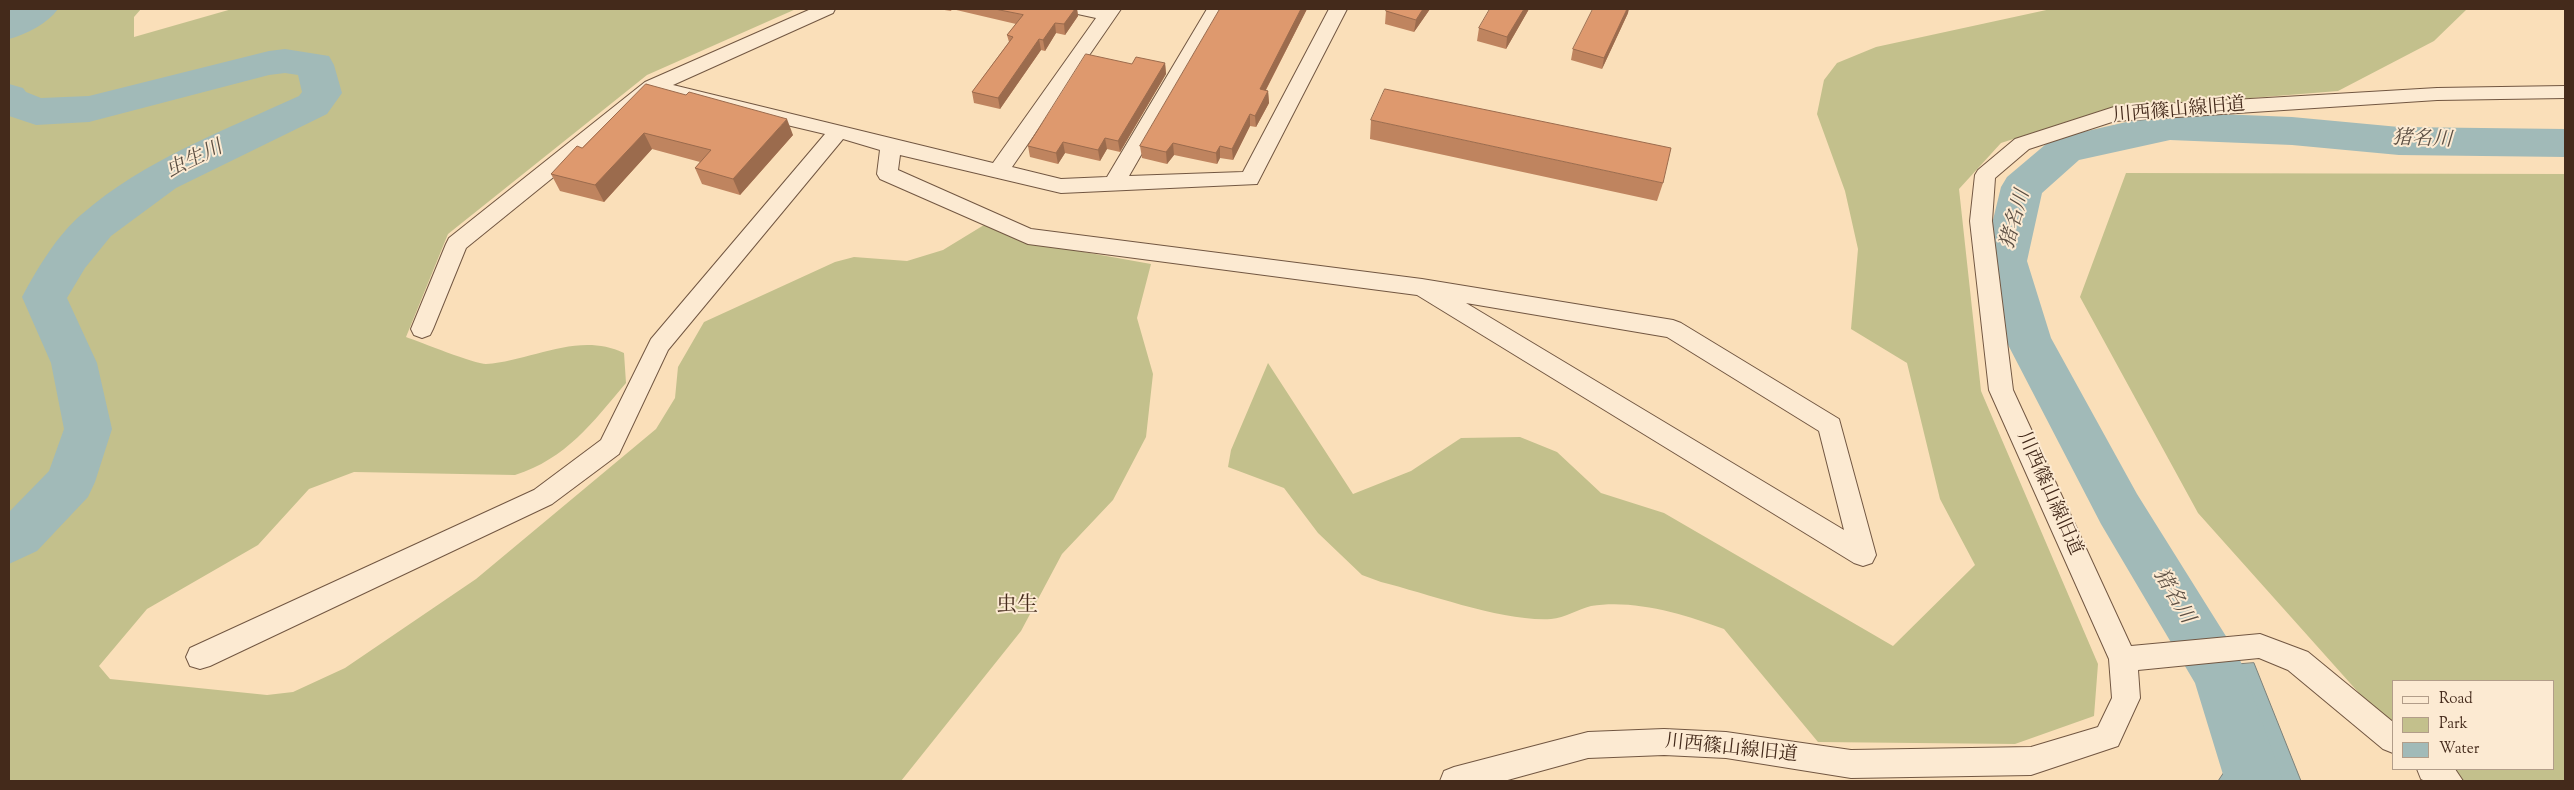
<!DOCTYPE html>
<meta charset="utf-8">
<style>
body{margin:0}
#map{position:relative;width:2574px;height:790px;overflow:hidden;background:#fadfb9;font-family:"Sorts Mill Goudy",serif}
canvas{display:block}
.frame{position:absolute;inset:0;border:10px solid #442a1b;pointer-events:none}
.legend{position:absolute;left:2392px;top:680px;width:162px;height:90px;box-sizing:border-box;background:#fcead2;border:1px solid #b29d89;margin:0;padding:6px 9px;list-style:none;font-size:15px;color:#442a1b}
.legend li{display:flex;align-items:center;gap:10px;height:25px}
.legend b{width:25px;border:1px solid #b29d89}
</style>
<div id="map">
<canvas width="2574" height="790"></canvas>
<div class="frame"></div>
<ul class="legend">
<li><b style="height:6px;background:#fcead2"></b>Road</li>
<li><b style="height:14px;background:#c3c08c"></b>Park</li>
<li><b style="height:14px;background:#a1bab8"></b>Water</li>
</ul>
</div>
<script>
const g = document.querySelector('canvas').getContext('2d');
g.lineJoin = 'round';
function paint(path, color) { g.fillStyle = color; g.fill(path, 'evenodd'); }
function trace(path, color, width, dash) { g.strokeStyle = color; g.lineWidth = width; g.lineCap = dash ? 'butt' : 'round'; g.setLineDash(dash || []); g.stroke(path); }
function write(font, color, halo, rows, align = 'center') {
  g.font = font + ' "Sorts Mill Goudy","Noto Serif JP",serif'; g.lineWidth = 4; g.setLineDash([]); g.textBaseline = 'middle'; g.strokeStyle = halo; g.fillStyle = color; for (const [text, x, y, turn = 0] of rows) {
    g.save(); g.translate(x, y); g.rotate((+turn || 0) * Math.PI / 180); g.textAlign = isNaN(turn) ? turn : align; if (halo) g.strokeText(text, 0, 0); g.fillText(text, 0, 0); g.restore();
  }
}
paint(new Path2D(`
 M9 9H141L134 17V37L232 9H796L647 75 448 234 406 337C420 342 475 364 486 364 532 361 578 331 624 353L626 383C593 422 566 459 515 475L354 472 309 489 258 545 147 609 99 666 110 679 267 695 293 692 345 668 476 579 656 429 675 398 678 367 704 322 835 262 854 257 907 261 943 250 984 225 1028 242 1151 264 1137 318 1153 374 1146 437 1113 500 1062 554 1021 631 901 781H9Z
 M2051 9H2467L2434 41 2338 91 2103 110 2001 143 1959 189 1981 391 2098 664 2094 716 2015 744 1818 742 1724 629C1684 614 1634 599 1591 606 1578 609 1565 618 1551 619 1504 622 1429 594 1381 582L1362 575 1318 533 1284 488 1228 467 1231 450 1268 363 1353 494 1411 471 1461 438 1520 437 1557 452 1601 493 1664 513 1893 646 1975 565 1940 499 1907 363 1851 329 1858 249 1845 191 1817 114 1824 80 1837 63 1876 47Z
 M2126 173 2565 174V781H2457L2442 769H2553V681H2393V726L2375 711 2198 513 2080 297Z`), '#c3c08c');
const water = new Path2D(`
 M2254 663 2301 781H2218L2230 763 2221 717 2205 667Z`);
paint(water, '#a1bab8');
trace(water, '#7c8079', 1);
paint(new Path2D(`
 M12 9H58C47 24 27 34 9 39V11Z
 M285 49 329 56 334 65 342 93 327 114 176 188 111 236 85 268 67 298 97 363 112 429 95 482 88 497 37 551 9 564V512L49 471 64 429 51 363 22 297C37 269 57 235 82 214 144 160 225 130 299 96L302 92 298 75 285 73 269 75 89 122 36 125 9 116V84L23 88 26 92 41 98 89 96 269 51Z
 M2170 112 2292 117 2399 127 2565 129V157L2399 155 2292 145 2170 140 2079 160 2042 193 2027 261 2051 338 2137 494 2239 657 2283 781H2225L2195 683 2101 524 2005 339 1983 261 2001 187 2007 177 2052 139Z`), '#a1bab8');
const minor = new Path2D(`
 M811 9H835L833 13 673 85 993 163 1096 18 1073 13 1071 9H1121L1012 167 1061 179 1107 177 1207 9H1225L1129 176 1243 172 1329 9H1347L1257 184 1061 193 900 155 898 170 1031 229 1422 279 1673 320 1681 323 1839 419 1876 555 1872 563 1863 566 1854 563 1417 295 1028 244 880 179 877 174 880 150 843 139 668 350 619 454 552 504 210 666 200 669 190 666 186 657 190 648 534 490 601 440 651 339 825 134 656 94 466 248 433 329 430 335 422 338 414 335 411 329 446 244 449 238 645 82ZM1466 303 1667 337 1819 431 1844 530Z
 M2565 86V98L2437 100 2115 121 2029 149 1995 178 1992 221 2013 390 2131 646 2260 634 2308 652 2393 722V753L2383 749 2288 670 2259 658 2138 670 2140 698 2118 746 2031 775 1851 778 1726 758 1664 755 1588 758 1504 781H1440L1444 771 1454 767 1588 732 1664 729 1726 732 1851 750 2031 747 2098 727 2112 698 2109 659 1989 390 1970 221 1975 175 1978 170 2015 139 2114 107 2437 88Z
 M2417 769H2455L2463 781H2425L2421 779Z`);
trace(minor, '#725742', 2);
paint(minor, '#fcead2');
paint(new Path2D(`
 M938 9H1077L1078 16 1065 35 1056 33 1045 51 1041 50 1000 109 974 103 972 92 1009 42 1007 35 1016 24 952 9 951 11Z
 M1220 9H1307L1266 90 1268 91 1269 103 1256 127 1250 126 1233 160 1220 158 1217 164 1174 155 1167 164 1142 158 1140 146Z
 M1430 9 1414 32 1385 24 1386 11Z
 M1529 9 1506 49 1477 41 1479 28Z
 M1628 13 1602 69 1571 60 1573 49Z
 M1165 63 1166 74 1120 152 1107 149 1100 161 1065 153 1058 164 1030 157 1028 146 1132 64Z
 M646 84 793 135 740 195 702 184 695 168 700 162 652 149 604 202 560 191 551 174 582 148Z
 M1371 120 1663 183 1657 201 1370 139Z`), '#bf845f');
paint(new Path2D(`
 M1075 9H1077L1078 16 1065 35 1064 24Z
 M1301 9H1307L1260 101V89Z
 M1423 9H1430L1414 32 1416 20Z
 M1524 9H1529L1506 49 1507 37Z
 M1627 9H1629L1628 13 1602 69 1604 58Z
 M1055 23 1056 33 1045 51 1043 40Z
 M1039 39 1041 50 1000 109 998 98Z
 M1165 63 1166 74 1120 152 1118 141Z
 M1268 91 1269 103 1256 127 1255 116Z
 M1250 114V126L1233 160 1232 149Z
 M787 119 793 135 740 195 733 179Z
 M644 133 652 149 604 202 595 185Z
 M1105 138 1107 149 1100 161 1098 150Z
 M1063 142 1065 153 1058 164 1056 153Z
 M1173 143 1174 155 1167 164 1166 152Z
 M1220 146V158L1217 164 1216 153Z`), '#9b6b4d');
const building = new Path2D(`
 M995 9H1075L1064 24 1055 23 1043 40 1039 39 998 98 972 92 1013 37 1007 35 1023 15Z
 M1220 9H1301L1260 89 1268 91 1255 116 1250 114 1232 149 1220 146 1216 153 1173 143 1166 152 1140 146Z
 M1387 9H1423L1416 20 1386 11Z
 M1490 9H1524L1507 37 1479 28Z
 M1593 9H1627L1604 58 1573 49Z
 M1086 54 1132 64 1136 57 1165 63 1118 141 1105 138 1098 150 1063 142 1056 153 1028 146Z
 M646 84 686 95 689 92 787 119 733 179 695 168 711 150 644 133 595 185 551 174 577 146 582 148Z
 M1385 89 1671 148 1663 183 1371 120Z`);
paint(building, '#de996e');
trace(building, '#9b6b4d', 1);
write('19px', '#442a1b', '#fcead2', [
 ["川西篠山線旧道",2179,112,-5],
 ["川西篠山線旧道",2048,494,66],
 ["川西篠山線旧道",1731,750,6]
]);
write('italic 20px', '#5b4e42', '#fcead2', [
 ["猪名川",2422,141,2],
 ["虫生川",195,161,-26],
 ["猪名川",2017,220,-74],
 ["猪名川",2172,597,59]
]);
write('21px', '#442a1b', '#fcead2', [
 ["虫生",1017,607]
]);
</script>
